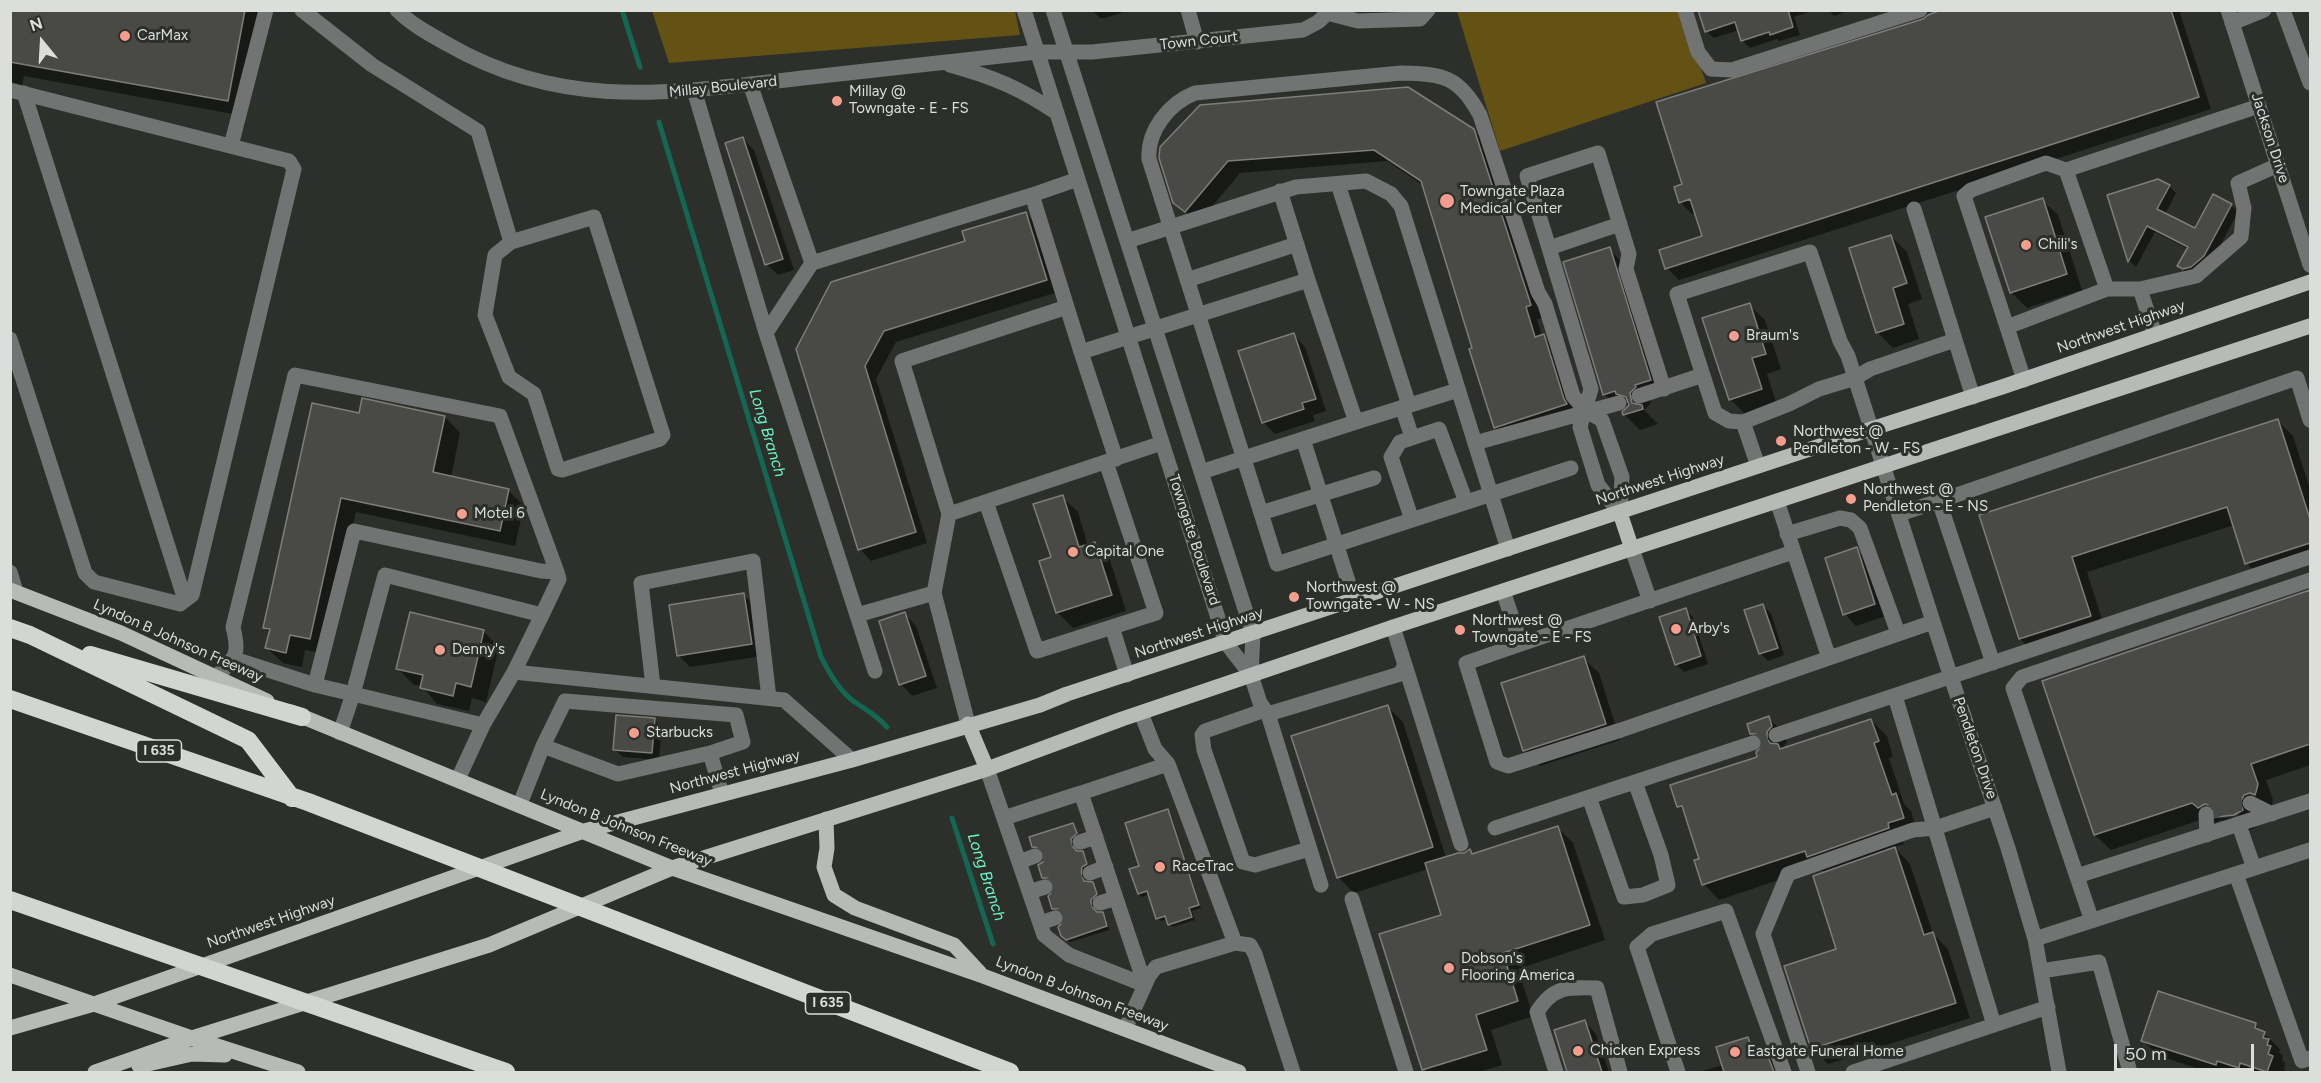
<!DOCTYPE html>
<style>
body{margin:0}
#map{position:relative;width:2321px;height:1083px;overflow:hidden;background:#2c2f2a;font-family:Figtree,sans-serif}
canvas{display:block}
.frame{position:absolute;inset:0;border:12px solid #dcdedb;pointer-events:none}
.north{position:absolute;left:12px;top:12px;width:60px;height:60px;-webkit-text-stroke:4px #2c2f2a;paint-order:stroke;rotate:342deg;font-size:16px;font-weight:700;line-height:24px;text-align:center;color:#dcdedb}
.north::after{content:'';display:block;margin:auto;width:21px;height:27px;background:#dcdedb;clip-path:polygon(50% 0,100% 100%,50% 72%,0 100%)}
.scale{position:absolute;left:2114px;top:1044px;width:140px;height:27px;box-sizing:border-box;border:3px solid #dcdedb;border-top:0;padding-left:8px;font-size:18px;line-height:21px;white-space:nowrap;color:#dcdedb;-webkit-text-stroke:4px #2c2f2a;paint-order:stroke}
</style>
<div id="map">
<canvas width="2321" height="1083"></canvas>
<div class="frame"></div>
<div class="north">N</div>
<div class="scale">50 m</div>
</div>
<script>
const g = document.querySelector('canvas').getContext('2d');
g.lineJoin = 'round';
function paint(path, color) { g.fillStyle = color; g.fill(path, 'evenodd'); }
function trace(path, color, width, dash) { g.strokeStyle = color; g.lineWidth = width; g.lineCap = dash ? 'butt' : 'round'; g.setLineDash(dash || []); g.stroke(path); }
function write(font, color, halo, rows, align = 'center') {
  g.font = font + ' Figtree,sans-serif'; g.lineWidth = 6; g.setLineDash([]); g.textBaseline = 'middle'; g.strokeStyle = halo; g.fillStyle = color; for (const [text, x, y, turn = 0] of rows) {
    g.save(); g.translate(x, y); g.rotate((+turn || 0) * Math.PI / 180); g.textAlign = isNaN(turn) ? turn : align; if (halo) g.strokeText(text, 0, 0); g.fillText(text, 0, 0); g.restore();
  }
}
paint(new Path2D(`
 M652 11H1015L1020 35 669 63Z
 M1457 11H1682L1706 83 1500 151Z`), '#645114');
paint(new Path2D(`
 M10 10H263L244 116 24 76 20 95 10 93Z
 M1130 10 1105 18H1100L1092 10Z
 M1700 10H1815L1794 17 1800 35 1779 41 1777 39 1750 48 1742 40 1739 30 1714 38 1706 31Z
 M1829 10H1850L1834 16Z
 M1946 10H2179L2211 109 1679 280 1667 268 1704 237 1697 213 1692 214 1680 202 1924 21Z
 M1473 130 1486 143 1543 318 1537 319 1542 336 1556 348 1578 417 1508 439 1495 427 1424 186 1387 161 1240 173 1198 223 1174 202 1160 157Z
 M743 139 754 150 794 270 778 275 766 264Z
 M2169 186 2176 193 2165 214 2196 230 2231 205 2238 212 2211 263 2187 273 2179 266 2188 249 2155 232 2136 267 2130 261 2109 196Z
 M2042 200 2058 215 2082 290 2027 308 2011 292Z
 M1025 213 1037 225 1058 292 896 342 876 379 927 543 871 561 860 549 798 349 966 242Z
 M1891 236 1907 252 1922 299 1908 304 1919 339 1893 348 1877 332Z
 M1609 249 1625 265 1666 395 1650 400 1651 403 1644 410 1658 424 1640 430 1624 414 1628 407 1620 410 1604 394Z
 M1749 305 1765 320 1781 369 1767 374 1777 405 1746 415 1730 399Z
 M1294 335 1305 347 1326 411 1313 415 1315 421 1275 434 1263 422Z
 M360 415 445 417 460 433 451 477 508 490 524 506 515 546 356 512 325 654 305 650 302 667 283 663 267 648 270 633 264 628Z
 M2278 421 2293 436 2310 489V563L2262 579 2246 563 2234 525 2087 572 2106 632 2036 654 2020 639 1981 516Z
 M1062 497 1078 512 1088 546 1094 544 1110 560 1126 611 1073 628 1057 612 1053 558Z
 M1856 549 1868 561 1886 616 1856 626 1845 614Z
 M2310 592V765L2266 780 2273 800 2271 810 2255 821 2258 826 2248 831 2233 832 2221 820 2215 823 2209 817 2111 850 2095 835 2044 682ZM2239 814 2240 817 2221 818 2218 815Z
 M744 595 755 607 763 656 690 667 678 655Z
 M1763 606 1771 613 1784 655 1768 661 1760 653Z
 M1685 610 1693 617 1708 664 1684 672 1676 664Z
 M905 614 916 626 937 688 912 696 901 684Z
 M483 631 499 647 486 702 472 698 469 711 437 704 422 686 414 685 398 669Z
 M1583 658 1599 673 1620 740 1540 766 1525 750Z
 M1388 707 1403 722 1446 858 1465 855 1470 851 1474 855 1557 827 1573 843 1605 940 1518 969 1533 1016 1491 1030 1502 1065 1479 1072H1427L1424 1069 1381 935 1443 916 1428 869 1354 893 1338 877Z
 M1769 718 1784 734 1787 742 1780 751 1871 720 1887 736 1893 757 1889 758 1904 804 1911 811 1918 834 1902 839 1904 844 1894 847 1910 864 1933 934 1948 949 1970 1018 1828 1064 1812 1048 1838 950 1825 873 1818 867 1719 900 1704 884 1701 860 1686 814 1679 806 1759 758 1764 746 1751 733Z
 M654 720 662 727 659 760 623 757 615 750Z
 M1167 811 1171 814 1201 908 1192 911 1195 920 1172 927 1167 919 1161 921 1157 918 1150 894 1142 897 1139 894 1141 867Z
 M1073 824 1079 837 1073 843 1074 850 1086 856 1089 868 1085 871 1083 880 1092 885 1097 900 1093 904 1094 911 1106 917 1109 930 1070 942 1063 936 1065 914 1054 908 1056 883 1043 877 1044 851 1037 850 1034 846Z
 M1585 1022 1596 1034 1609 1072H1569L1556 1031Z
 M2255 1025 2280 1049 2279 1052 2283 1056 2282 1060 2285 1063 2284 1069 2287 1072H2209L2159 1056 2143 1041Z
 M1747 1038 1763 1054 1766 1053 1783 1072H1699L1723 1065Z`), '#0007');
trace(new Path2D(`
 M622 10 640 67
 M659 122 821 657C829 672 838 689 852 700 867 711 874 713 887 727
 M952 818 993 944`), '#146752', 5);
const building = new Path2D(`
 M10 10H245L228 101 10 62Z
 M1698 10H1788L1793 27 1770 35 1769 32 1741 41 1735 22 1705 32Z
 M1941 10H2171L2199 97 1665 269 1659 250 1702 236 1690 199 1679 203 1674 187 1682 184 1656 102 1923 19 1928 15Z
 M1408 87 1474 129 1531 305 1526 307 1535 337 1544 334 1564 399 1567 404 1494 428 1469 349 1472 348 1421 181 1374 150 1228 161 1185 212 1173 203 1159 158 1160 147 1200 105Z
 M743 137 783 259 765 265 725 143Z
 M2158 179 2170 185 2157 209 2195 228 2213 194 2232 204 2204 256 2191 267 2183 269 2177 266 2188 247 2147 226 2128 262 2107 195Z
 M2043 198 2067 274 2010 293 1985 217Z
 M1026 212 1047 280 884 331 865 366 916 532 858 550 796 349 831 282 965 241 962 231Z
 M1891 235 1907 283 1893 288 1904 324 1876 333 1849 248Z
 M1610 247 1651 380 1635 385 1636 387 1630 393 1632 403 1642 405 1643 409 1623 415 1622 412 1629 405 1626 397 1616 394 1615 391 1603 395 1563 262Z
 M1750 303 1766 354 1752 358 1762 389 1729 400 1702 318Z
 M1294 333 1316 399 1302 403 1304 409 1262 423 1238 351Z
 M362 398 445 416 433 472 509 489 500 531 341 498 310 639 290 635 286 653 265 648 270 629 263 628 312 403 359 413Z
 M2278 419 2310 519V543L2245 564 2227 507 2072 557 2091 616 2019 639 1979 515Z
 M1063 495 1079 547 1095 542 1112 595 1056 613 1039 561 1051 557 1033 504Z
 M1857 547 1875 604 1843 615 1825 558Z
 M2310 590V744L2251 764 2258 784 2256 792 2255 795 2250 793 2244 795 2240 803 2243 810 2234 815 2216 817 2214 809 2211 806 2205 804 2198 808 2192 803 2094 835 2042 681Z
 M744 593 752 644 677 656 669 605Z
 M1763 604 1778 648 1759 654 1744 610Z
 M1686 608 1701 656 1675 665 1659 617Z
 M410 612 484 630 471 687 456 683 453 696 420 688 423 675 396 669Z
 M905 612 926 676 899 685 879 621Z
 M1584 656 1606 724 1523 751 1501 683Z
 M1388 705 1433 847 1337 878 1291 736Z
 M616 715 655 718 652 753 613 750Z
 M1769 716 1772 726 1767 732V739L1770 743 1778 744 1780 749 1871 719 1879 741 1874 743 1892 795 1896 793 1904 818 1888 823 1889 828 1807 857 1805 851 1702 885 1694 860 1699 859 1682 806 1677 807 1670 785 1757 757 1756 752 1762 746V739L1756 734H1750L1747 724Z
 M1168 809 1199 905 1189 908 1192 917 1168 925 1165 916 1156 919 1147 891 1138 894 1129 869 1139 866 1125 823Z
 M1073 823 1077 833 1071 839V845L1077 851H1083L1087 864 1082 867 1081 876 1084 881 1093 882 1097 894 1091 900V906L1097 912H1103L1107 926 1066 940 1061 936 1058 927 1064 921V914L1058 909H1052L1048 896 1054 890V884L1048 878H1042L1038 865 1043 862 1044 853 1041 848 1032 847 1029 837Z
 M1558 826 1590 925 1503 953 1518 1001 1476 1015 1487 1050 1422 1070 1379 934 1441 915 1425 863 1458 853H1464L1470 849 1472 854Z
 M1895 847 1924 935 1933 932 1956 1003 1811 1049 1784 966 1836 949 1813 876Z
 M2158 991 2256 1023 2255 1028 2265 1032 2263 1038 2269 1039 2267 1045 2271 1046 2268 1054 2273 1056 2267 1072 2240 1063 2239 1068 2217 1061 2216 1065 2141 1041Z
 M1585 1020 1602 1072H1567L1554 1030Z
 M1748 1037 1754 1055 1766 1051 1774 1072H1724L1716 1047Z`);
paint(building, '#494a45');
trace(building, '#7d7e79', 1.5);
trace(new Path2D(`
 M1753 743 1776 735
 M2206 814 2229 804 2250 803
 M1035 856 1080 842
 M1045 887 1090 873
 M1055 918 1100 903`), '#464945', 15, [15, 8]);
trace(new Path2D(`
 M302 10 372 65 478 131 511 242
 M397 10C412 25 431 35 449 45 569 114 682 91 812 77 887 69 962 61 1037 52H1092L1303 30 1318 22 1331 10
 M1024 10 1226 643 1251 675 1260 703 1268 714 1400 674 1405 665 1393 627
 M1053 10 1253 634 1251 675
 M1188 10 1197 42
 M1685 10 1698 52 1711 69 1732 70 1920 10
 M2228 10 2310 265
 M2283 10 2310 83
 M1327 13 1358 21 1420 19 1428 10
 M2232 23 2264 10
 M950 65C993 77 1020 88 1057 113
 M750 84 812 263
 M10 90 289 161 294 169 192 595 180 604 94 582 85 573 10 339
 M694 90 766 333
 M24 93 185 600
 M231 146 266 10
 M1338 184 1409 405
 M1280 191 1308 280
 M1032 195 1078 179
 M1914 209 1973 397
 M594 217 663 435 660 439 562 470 558 469 534 394 509 377 485 315 495 255 511 242Z
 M1620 224 1549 248 1527 176 1598 153 1629 254 1626 269 1664 389
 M1127 241 1296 187 1366 181 1391 194 1401 206 1508 549
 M1549 248 1591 389 1580 427 1598 485 1620 513
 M1187 280 1297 244
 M2140 289H2107L2066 170 2259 106
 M2007 327 1964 196 1971 190 2046 163 2066 170
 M2155 335 2140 289 2196 276 2241 237 2244 208 2238 183 2278 165
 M1955 340 1870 369 1855 378 1819 389 1789 404 1743 422 1729 421 1715 413 1677 294 1810 252 1840 341 1848 356 1946 662 2008 848 2035 939 2059 1072
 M1081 352 1116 459
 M2024 380 2007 327 2107 289
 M1639 396 1703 375
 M1402 407 1412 437
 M1356 422 1458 390
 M1743 422 1758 466
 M1303 439 1354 600
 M1475 443 1619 403
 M1374 478 1261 513 1149 159C1147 131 1169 103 1195 93L1401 73C1443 74 1459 76 1480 115L1538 292 1545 304 1573 396 1586 411 1602 420 1622 477 1620 513
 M1777 501 1829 658
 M986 502 1037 651 1156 613 1106 462
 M1261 513 1277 564 1571 468
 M949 514 902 361 1067 307
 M1899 514 1939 501
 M1412 520 1391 457 1400 442 1439 429 1466 502
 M1787 534 1840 518 1851 520 1860 528 1898 633
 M1632 549 1650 601
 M10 572 16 592
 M1503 591 1521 644 1793 552
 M934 593 949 514 1162 443
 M542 615 559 579 557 572
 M857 615 934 593 968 724
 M1112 627 1127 675
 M1521 644 1466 663 1497 762 1508 766 1621 730 1933 622
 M234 659 315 685
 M1993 663 1939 501 2297 378 2310 420
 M1405 665 1461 844
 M875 671 766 333 812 263 1032 195 1081 352 1308 280 1356 422 1201 472
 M216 677C236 657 240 655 233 627L295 375 500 416 557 572 541 571 354 531 315 685 353 694 385 575 542 615 514 672
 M653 686 641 583 753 561 769 698
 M1895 696 1994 1025
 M1265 710 1205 731 1202 735 1204 750 1243 862 1255 865 1309 849
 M1268 714 1321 885
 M340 733 353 694 483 725
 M1776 735 2310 557
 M543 746 618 774 710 753
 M1168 764 1235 943
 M987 769 1044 935 1069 955 1145 985 1125 1029
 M458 779 483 725 514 672 784 700 852 760
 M1081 793 1168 764 1155 749 1141 713
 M1589 797 1624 897 1643 895 1668 885 1661 855 1635 782
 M2250 803 2272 814
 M520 804 543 746 565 701 736 715 743 742 710 753 722 794
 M2206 814 2207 835
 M1004 818 1081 793 1145 985
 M2239 825 2254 868
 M1495 828 1753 743
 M1080 842 1096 837
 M1019 862 1035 856
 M1090 873 1106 867
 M2236 874 2302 1061 2310 1058
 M2077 876 2310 801
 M1029 892 1045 887
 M1352 899 1406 1072
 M1100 903 1116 898
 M2092 921 2013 688 2022 677 2310 580
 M1040 923 1055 918
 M2035 939 2310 850
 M2041 971 2099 962 2130 1072
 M1145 985 1149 976 1156 967 1235 943 1250 945 1255 954 1293 1072
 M1556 1072 1537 1012C1553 986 1568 987 1597 988L1620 1072
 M1678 1072 1637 947 1652 934 1726 911 1784 1072
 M1808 1072 1763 934 1788 874 1913 830 1935 828 1995 808
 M1853 1072 2048 1007`), '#727473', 15);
trace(new Path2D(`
 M1620 513 1632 549
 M10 590 121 633 267 701
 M291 712 672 868 983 976 1239 1072
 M968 724 987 769
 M826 819 827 848 824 867 834 895 855 908 954 945 980 973
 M10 975 192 1038 298 1072
 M10 1028 94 1004 584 831 852 760 1040 705 1067 694 1871 429 2002 387 2310 282
 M139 1066 192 1054 225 1055
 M95 1072 192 1038 489 945 672 868 987 769 1122 719 1393 627 2310 326`), '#b6bbb7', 15);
trace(new Path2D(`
 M10 628 30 635 248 740 292 798
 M90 655 302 717
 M10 699 308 802 1010 1072
 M10 900 506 1072`), '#d1d6d2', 18);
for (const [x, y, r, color] of [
 [125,36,6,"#f59d8e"],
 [837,101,6,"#f59d8e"],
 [1447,201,8,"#f59d8e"],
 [2026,245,6,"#f59d8e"],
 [1734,336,6,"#f59d8e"],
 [1781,441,6,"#f59d8e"],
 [1851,499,6,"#f59d8e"],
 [462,514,6,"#f59d8e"],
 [1073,552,6,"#f59d8e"],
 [1294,597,6,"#f59d8e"],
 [1676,629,6,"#f59d8e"],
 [1460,630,6,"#f59d8e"],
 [440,650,6,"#f59d8e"],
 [634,733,6,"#f59d8e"],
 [1160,867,6,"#f59d8e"],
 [1449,968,6,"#f59d8e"],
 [1578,1051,6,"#f59d8e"],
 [1735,1052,6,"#f59d8e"]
]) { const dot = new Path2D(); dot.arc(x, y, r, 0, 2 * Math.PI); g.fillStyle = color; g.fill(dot); trace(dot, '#2c2f2a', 2); }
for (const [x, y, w] of [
 [159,751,45],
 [828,1003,45]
]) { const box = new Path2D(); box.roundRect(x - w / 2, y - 11, w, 22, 4.5); g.fillStyle = '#2c2f2a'; g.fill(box); trace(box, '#dcdedb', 1.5); }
write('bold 14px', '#dcdedb', null, [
 ["I 635",159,751],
 ["I 635",828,1003]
]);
write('15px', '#dcdedb', '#2c2f2a', [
 ["CarMax",137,36],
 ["Millay @",849,92],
 ["Towngate - E - FS",849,109],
 ["Towngate Plaza",1460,192],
 ["Medical Center",1460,209],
 ["Chili's",2038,245],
 ["Braum's",1746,336],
 ["Northwest @",1793,432],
 ["Pendleton - W - FS",1793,449],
 ["Northwest @",1863,490],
 ["Pendleton - E - NS",1863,507],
 ["Motel 6",474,514],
 ["Capital One",1085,552],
 ["Northwest @",1306,588],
 ["Towngate - W - NS",1306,605],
 ["Northwest @",1472,621],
 ["Towngate - E - FS",1472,638],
 ["Arby's",1688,629],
 ["Denny's",452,650],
 ["Starbucks",646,733],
 ["RaceTrac",1172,867],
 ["Dobson's",1461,959],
 ["Flooring America",1461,976],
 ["Chicken Express",1590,1051],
 ["Eastgate Funeral Home",1747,1052]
], 'left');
write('15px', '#dcdedb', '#2c2f2a', [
 ["Town Court",1199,41,-6],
 ["Millay Boulevard",723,87,-6],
 ["Jackson Drive",2270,138,72],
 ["Northwest Highway",2121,327,-19],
 ["Northwest Highway",1660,480,-18],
 ["Towngate Boulevard",1194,540,72],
 ["Northwest Highway",1199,633,-18],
 ["Lyndon B Johnson Freeway",178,641,24],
 ["Pendleton Drive",1975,748,71],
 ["Northwest Highway",735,772,-15],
 ["Lyndon B Johnson Freeway",626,828,22],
 ["Northwest Highway",271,922,-19],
 ["Lyndon B Johnson Freeway",1082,994,21]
]);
write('italic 16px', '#6bf5cd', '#2c2f2a', [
 ["Long Branch",767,433,73],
 ["Long Branch",986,877,72]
]);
</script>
